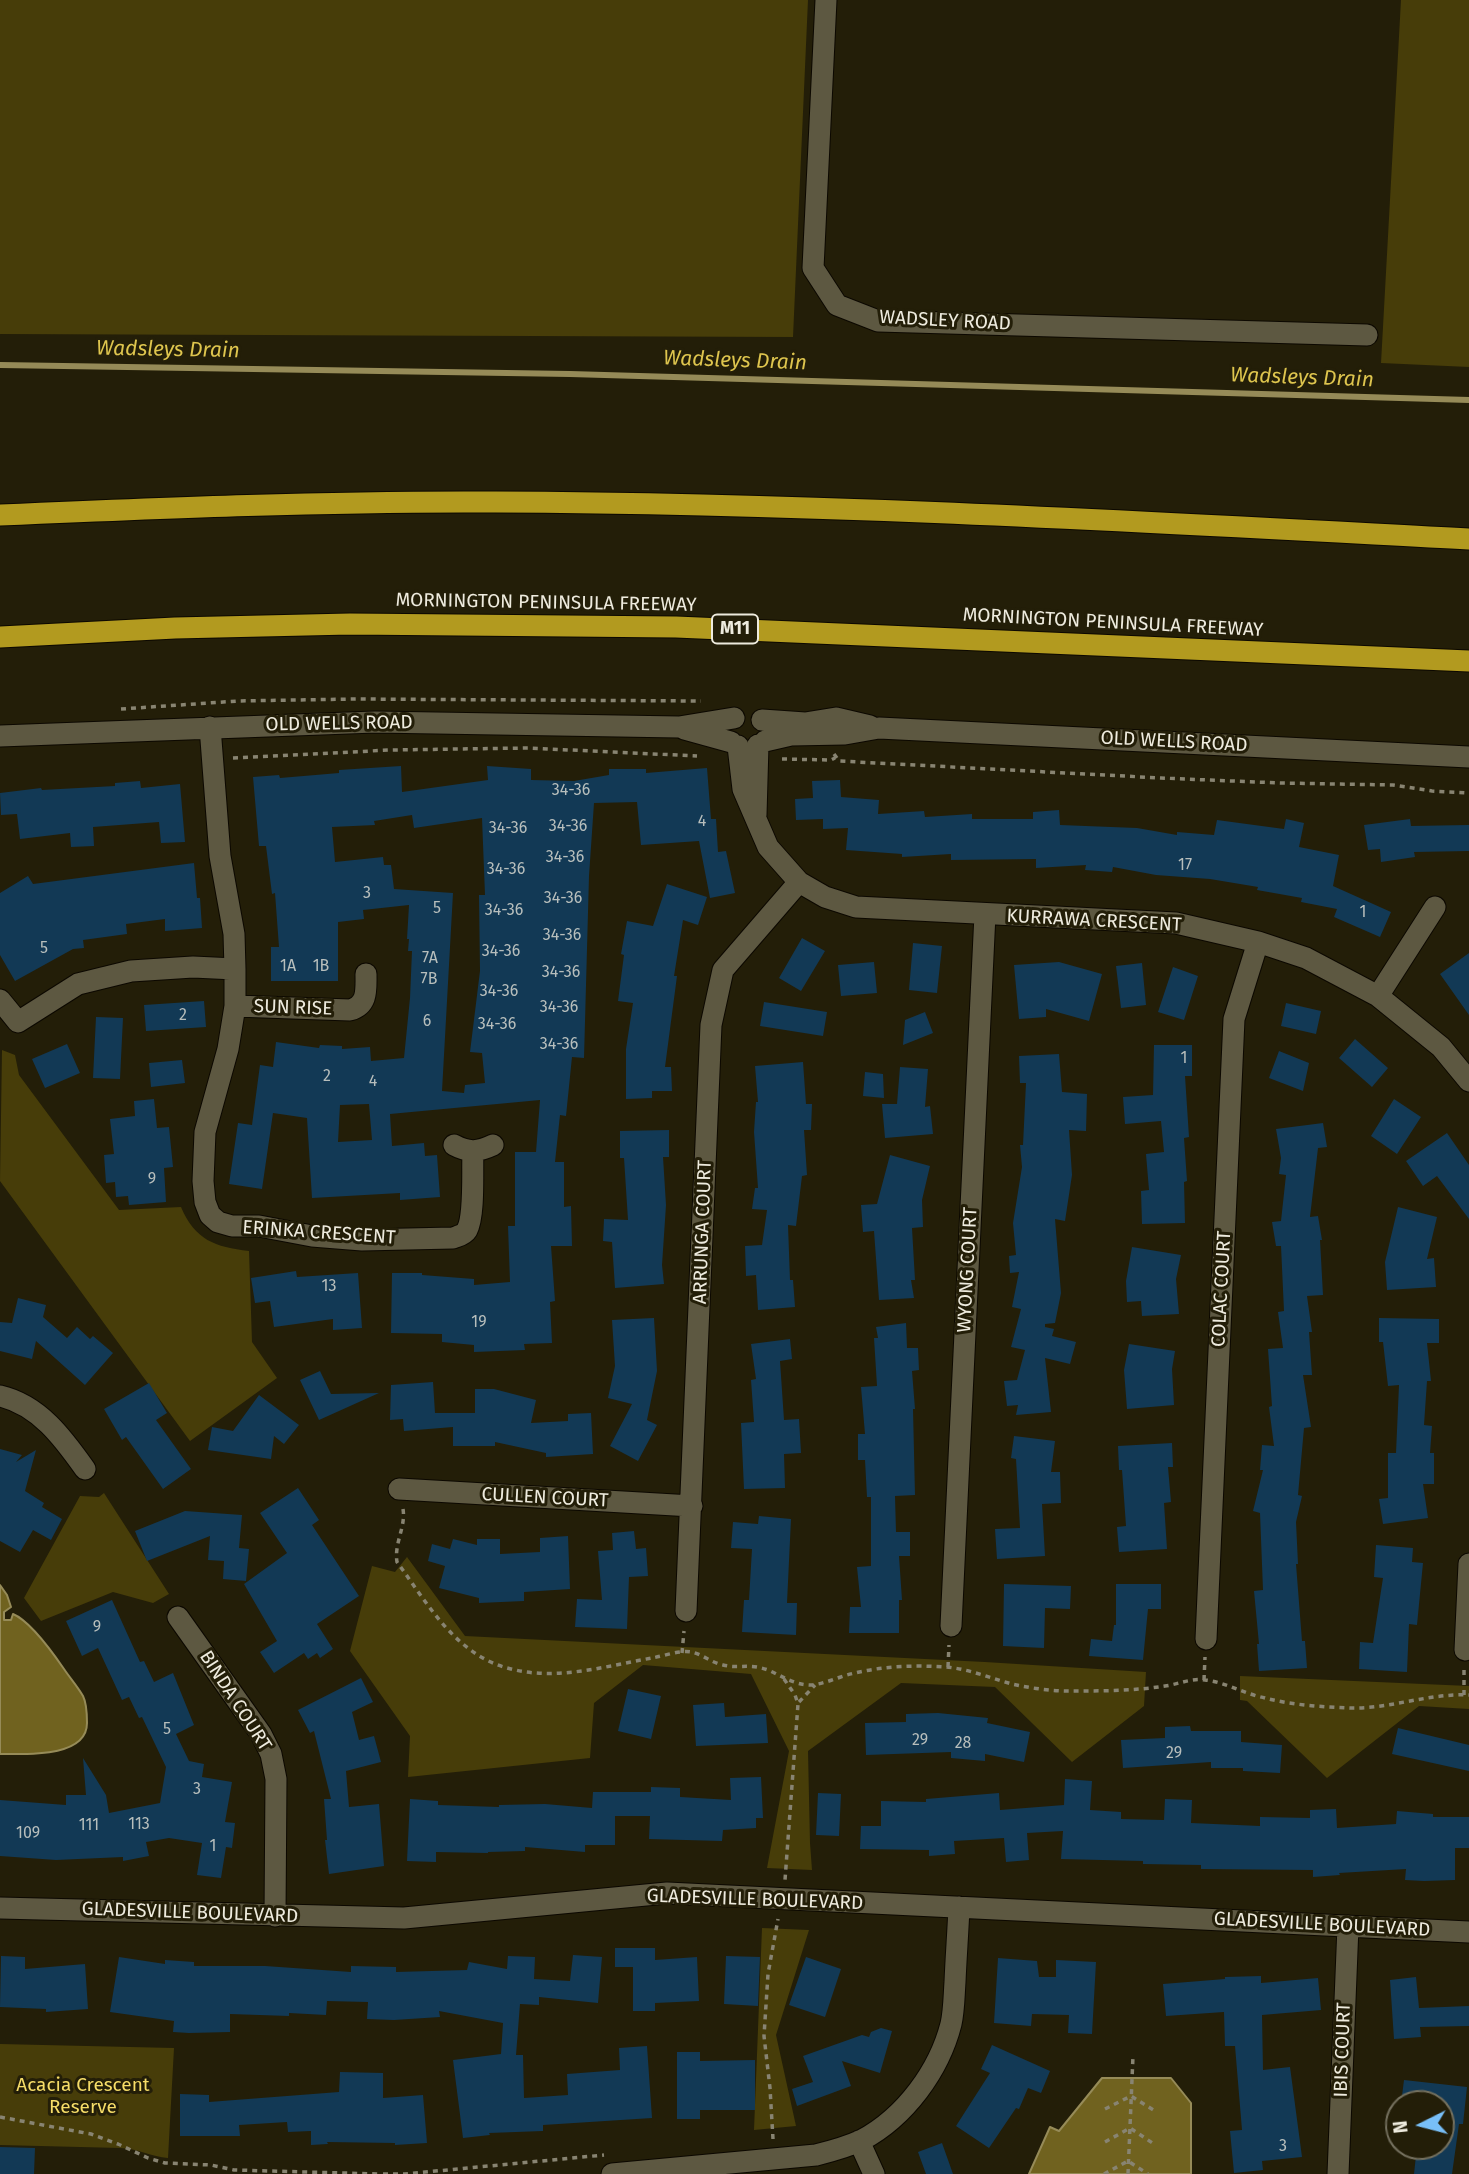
<!DOCTYPE html>
<style>
body{margin:0}
#map{position:relative;width:1469px;height:2174px;overflow:hidden;background:#231e08;font-family:"Fira Sans",sans-serif}
canvas{display:block}
.north{position:absolute;left:1385px;top:2090px;width:70px;height:70px;box-sizing:border-box;background:#231e08;border:2px solid #74705e;border-radius:50%;rotate:264deg;font-size:19px;font-weight:700;line-height:28px;text-align:center;color:#eeebde}
.north::after{content:'';display:block;margin:auto;width:24px;height:32px;background:#78bff7;clip-path:polygon(50% 0,100% 100%,50% 72%,0 100%)}
</style>
<div id="map">
<canvas width="1469" height="2174"></canvas>
<div class="north">N</div>
</div>
<script>
const g = document.querySelector('canvas').getContext('2d');
g.lineJoin = 'round';
function paint(path, color) { g.fillStyle = color; g.fill(path, 'evenodd'); }
function trace(path, color, width, dash) { g.strokeStyle = color; g.lineWidth = width; g.lineCap = dash ? 'butt' : 'round'; g.setLineDash(dash || []); g.stroke(path); }
function write(font, color, halo, rows, align = 'center') {
  g.font = font + ' "Fira Sans",sans-serif'; g.lineWidth = 6; g.setLineDash([]); g.textBaseline = 'middle'; g.strokeStyle = halo; g.fillStyle = color; for (const [text, x, y, turn = 0] of rows) {
    g.save(); g.translate(x, y); g.rotate((+turn || 0) * Math.PI / 180); g.textAlign = isNaN(turn) ? turn : align; if (halo) g.strokeText(text, 0, 0); g.fillText(text, 0, 0); g.restore();
  }
}
paint(new Path2D(`
 M0 0H808L793 337 0 334Z
 M1401 0H1469V367L1381 363Z
 M2 1050 15 1055 19 1075 119 1210 181 1207C195 1240 215 1247 249 1251L252 1342 277 1378 190 1441 0 1181Z
 M104 1493 169 1594 153 1603 113 1592 41 1621 24 1598 80 1496 99 1497Z
 M407 1557 465 1636 985 1662 1146 1672 1144 1706 1072 1762 995 1687 901 1683 808 1751 810 1843 812 1870 767 1868 789 1751 751 1674 643 1665 594 1703 590 1758 408 1777 410 1736 350 1651 372 1566 395 1572Z
 M1240 1676 1469 1686V1709L1419 1706 1327 1778 1247 1701 1240 1700Z
 M762 1928 809 1930 776 2035 796 2126 754 2130Z
 M0 2044 174 2048 168 2158C152 2157 137 2148 120 2148 80 2147 40 2146 0 2145Z`), '#473d09');
const water = new Path2D(`
 M0 1585 7 1595 11 1607 4 1612V1620H11L13 1614C30 1621 53 1653 64 1669 70 1678 78 1687 83 1696 87 1704 87 1714 87 1723 87 1758 25 1754 0 1754Z
 M1102 2078H1171L1191 2103V2174H1029L1050 2127 1059 2131Z`);
paint(water, '#70621f');
trace(water, '#968b58', 2);
trace(new Path2D(`
 M0 365 570 374 1469 400`), '#968b58', 6);
paint(new Path2D(`
 M401 766 402 792 488 780 487 766 531 769V780L574 781 609 775V769H646V773L707 768 711 819H716L718 852 726 851 735 893 710 898 699 841 641 845 637 802 594 803 589 876 584 1058 572 1057 566 1116 560 1115 555 1162H564V1207L571 1206 572 1246H551L555 1301 550 1302 552 1343 524 1344 525 1350 474 1352V1345L442 1342V1334L391 1333 392 1273H422V1275L474 1279V1285L510 1282 508 1226H515V1152H536L540 1100 390 1114 392 1146 424 1143 425 1156 437 1155 440 1197 400 1200V1193L312 1198 307 1118 273 1113 262 1189 229 1184 238 1123 252 1125 260 1065 273 1067 276 1042 319 1048 320 1045 342 1046V1049L370 1047 371 1061 404 1058 410 998 412 951H408L409 939H407L409 905 363 910 364 919 338 922V981H271V947H279L275 893 272 894 266 846H259L253 777 279 775 280 778 339 773V770ZM412 815 414 828 482 818 485 895H479L480 971 470 1052 482 1053 485 1083 465 1085 464 1093 442 1091 453 893 394 889 391 865H384L383 857 335 862 332 827 375 825 374 821ZM369 1104 372 1140 338 1142 340 1105Z
 M840 780 841 797 879 800 878 814 924 811 925 817 972 814V819H1033V812L1059 810 1060 825 1137 828 1177 835V832L1214 835 1217 820 1284 829 1286 819 1304 823 1299 847 1339 855 1333 886 1391 912 1380 937 1334 917 1337 909 1301 902 1302 898 1257 890 1258 887 1210 879 1156 875 1113 867 1112 872 1085 870 1086 865 1036 868V859L951 860V854L902 857V854L846 850 848 828 823 829V819L796 820 795 799 813 798 812 781Z
 M140 781 141 788 180 784 185 842 161 843 159 822 93 827 94 846 71 847 70 833 20 839 17 814 1 815 0 793 41 788 42 790 115 786V783Z
 M1410 819 1411 826 1469 825V851L1414 852 1415 857 1381 862 1380 849 1368 850 1364 825Z
 M194 863 197 898H200L202 928 165 931V919L126 924 127 934 83 940 84 948 73 949 15 981 0 955V893L28 876 33 884Z
 M667 884 707 897 698 925 683 920 674 976H677L665 1067H671L672 1091H652V1098L626 1099V1049L633 1003 618 1001 624 955 621 954 627 921 653 926Z
 M802 938 825 951 801 991 779 978Z
 M913 943 942 946 937 993 909 990Z
 M1469 953V1015L1440 974Z
 M874 962 877 993 841 996 838 965Z
 M1059 962 1102 974 1089 1021 1046 1009V1017L1019 1019 1014 965Z
 M1142 963 1146 1005 1121 1008 1116 966Z
 M1173 967 1198 976 1184 1020 1158 1012Z
 M204 1001 206 1027 146 1031 144 1005Z
 M764 1002 827 1012 823 1036 760 1026Z
 M1286 1003 1321 1011 1316 1034 1281 1026Z
 M925 1012 933 1033 903 1045 905 1020Z
 M96 1017 123 1018 120 1079 93 1078Z
 M1355 1039 1388 1068 1372 1087 1339 1058Z
 M67 1044 80 1073 45 1088 32 1059Z
 M1154 1045H1192V1076H1185L1189 1137 1184 1138 1187 1181 1184 1182 1185 1223 1142 1224 1141 1191 1149 1190 1146 1154 1164 1152 1161 1121 1125 1124 1123 1097 1153 1095Z
 M1279 1051 1309 1063 1303 1091 1269 1078Z
 M1059 1054 1062 1092 1087 1094 1086 1131 1069 1130 1072 1175 1065 1221 1055 1219 1061 1293 1055 1323 1045 1324V1327L1054 1329 1052 1336 1076 1342 1070 1364 1045 1358 1051 1412 1016 1415 1018 1405 1007 1406 1004 1381 1017 1380 1025 1350 1011 1347 1021 1309 1012 1307 1019 1272 1010 1273 1009 1256 1016 1255 1013 1223 1022 1167 1020 1145H1023L1026 1083H1020L1019 1056Z
 M182 1060 185 1083 151 1087 149 1063Z
 M803 1062 806 1104H812L811 1130H804L807 1175 802 1176 796 1226 788 1225 790 1280H793L795 1307 758 1310 756 1275 746 1276 745 1246 762 1245 767 1210 752 1209 755 1188H758L754 1132 756 1102H758L755 1066Z
 M900 1067 928 1069 925 1107 930 1106 933 1134 885 1138 882 1104H897Z
 M865 1072 883 1074 884 1098 863 1096Z
 M154 1099 157 1128 169 1127 173 1167 164 1168 166 1202 129 1205 128 1196 116 1197 115 1182 106 1183 104 1155 114 1154 110 1119 135 1116 134 1101Z
 M1394 1099 1421 1117 1397 1154 1371 1136Z
 M1323 1123 1327 1147 1318 1148 1310 1217 1318 1216 1322 1240H1320L1323 1295 1307 1296 1312 1332H1309L1312 1375H1303L1311 1427 1304 1428 1298 1495 1302 1496 1296 1522 1298 1564H1296L1302 1641H1305L1307 1668 1259 1671 1257 1644H1259L1254 1591 1263 1590 1260 1513 1253 1511 1263 1470H1260L1262 1445 1274 1446 1269 1407 1272 1406 1268 1349 1283 1348 1278 1312 1284 1311 1281 1246H1276L1272 1222 1281 1221 1286 1175 1279 1174 1281 1158 1276 1129Z
 M669 1130V1157H663L666 1205 662 1265 664 1284 615 1288 612 1242 603 1241 604 1219 628 1220 624 1158H620V1131Z
 M1447 1133 1469 1165V1219L1437 1176 1423 1186 1406 1161Z
 M890 1155 930 1166 922 1200 923 1227 912 1228 915 1280H911L914 1298 879 1300 874 1231 863 1232 861 1205 877 1204Z
 M1398 1207 1437 1217 1427 1259 1434 1258 1436 1287 1387 1290 1385 1262Z
 M1132 1247 1181 1255 1176 1279 1179 1314 1142 1316 1141 1301 1127 1302 1126 1281Z
 M296 1271 297 1277 358 1273 362 1328 333 1330V1319L274 1327 270 1301 255 1303 251 1278Z
 M18 1298 46 1305 43 1317 67 1338 77 1327 90 1339 93 1336 113 1353 85 1385 36 1341 32 1359 0 1351V1322L12 1323Z
 M654 1318 657 1371 647 1420 657 1425 638 1461 610 1446 632 1404 608 1398 615 1366 612 1320Z
 M1379 1318 1439 1319V1343H1427L1431 1381H1427L1424 1425 1432 1426 1430 1453H1434V1484H1423L1428 1518 1383 1524 1379 1499 1388 1498V1453H1396L1399 1385 1388 1386 1383 1342H1379Z
 M906 1323 907 1348H918L919 1370 912 1371 915 1409H913L915 1495 895 1496 896 1532H910V1556H899L902 1600H899V1633H849L850 1607H861L857 1567 871 1566V1497H867L865 1460H858V1434H865L861 1387 877 1386 874 1338H878L876 1327Z
 M790 1339 792 1359 780 1361 784 1420 799 1419 801 1453 784 1454 785 1488 744 1489 741 1423 754 1422 751 1380 756 1379 751 1344Z
 M1129 1344 1175 1351 1172 1369 1174 1405 1127 1409 1124 1370Z
 M320 1371 331 1394 379 1393 319 1420 300 1380Z
 M433 1382 435 1413H475V1389H494L536 1400 531 1423 568 1421V1414L591 1413 593 1454 546 1457V1453L495 1442V1446H453V1427L404 1431 403 1419 390 1420 391 1385Z
 M149 1383 167 1413 156 1420 191 1469 163 1489 126 1437 122 1440 104 1409Z
 M259 1395 299 1425 284 1444 274 1436 271 1459 208 1450 212 1427 233 1431Z
 M1014 1436 1055 1441 1051 1472H1060L1061 1503 1042 1504 1045 1556 997 1559 995 1529 1020 1528 1016 1459 1011 1458Z
 M1172 1443 1173 1467H1168L1171 1502 1164 1503 1167 1549 1119 1552 1117 1527 1126 1526 1122 1470H1119L1118 1446Z
 M0 1449 22 1455 16 1462 36 1450 25 1491 44 1503 42 1507 62 1519 51 1540 33 1530 20 1552 0 1541Z
 M298 1488 319 1520 312 1525 359 1596 317 1624 333 1649 320 1658 317 1653 308 1659 304 1653 274 1673 260 1652 277 1641 244 1584 287 1553 260 1513Z
 M185 1511 242 1515 239 1548 249 1549 246 1581 223 1579 224 1561 208 1560 210 1536 147 1561 135 1531Z
 M759 1516 791 1519 787 1603H797L796 1635 742 1632 744 1600H749L752 1549 731 1548 733 1522 758 1524Z
 M634 1531 636 1549 646 1548 648 1576 629 1577 627 1629 575 1627 577 1599 602 1600 598 1551 613 1550 612 1533Z
 M568 1536 570 1589 524 1592V1601L479 1603V1598L439 1588 445 1566 428 1561 432 1544 450 1549 453 1539 477 1545V1539H500V1554L540 1552V1538Z
 M1376 1545 1413 1548 1412 1562 1423 1563 1417 1625 1409 1624 1407 1672 1359 1669 1360 1642 1373 1643 1383 1578 1374 1577Z
 M1004 1584 1071 1586 1070 1609 1045 1608 1044 1648 1003 1646Z
 M1116 1584H1161V1609H1148L1143 1660 1089 1656 1091 1639 1112 1641 1114 1625H1116Z
 M112 1600 140 1662 144 1661 154 1682 173 1673 194 1725 176 1734 189 1761 204 1764 202 1777 232 1782 225 1822 235 1823 232 1848 226 1847 221 1878 197 1875 202 1843 169 1838 146 1842 149 1856 123 1861V1857L56 1860 0 1856V1800L66 1805V1795H86L83 1758 106 1795 109 1813 160 1803 166 1767 142 1717 139 1718 129 1697 122 1700 98 1648 82 1656 66 1621Z
 M361 1678 373 1702 352 1712 359 1740 374 1736 381 1762 346 1771 349 1807 379 1804 384 1866 329 1874 325 1840H327L324 1799H331L314 1731 310 1733 298 1710Z
 M628 1689 661 1696 651 1739 618 1731Z
 M724 1703 725 1717 766 1714 768 1743 696 1746 693 1705Z
 M938 1713 988 1718 987 1723 1030 1732 1024 1762 985 1754V1761L951 1758V1752L866 1755 865 1723 906 1722V1714Z
 M1190 1726 1191 1731H1241V1742L1282 1745 1280 1773 1243 1771V1768H1211V1762L1123 1768 1121 1740 1165 1738V1727Z
 M1398 1728 1469 1745V1771L1392 1754Z
 M761 1777 763 1818H756V1828L723 1830 722 1841 649 1839 650 1816H615V1845H585V1852L525 1847V1851L488 1852V1853L436 1852V1862L407 1861 410 1799 438 1801V1805L499 1807V1805L545 1804 592 1808 593 1792H651V1787L680 1788V1797L731 1800 730 1778Z
 M1065 1779 1092 1781 1090 1810 1121 1812V1819L1164 1820 1165 1799 1192 1800 1191 1823 1260 1826V1817L1310 1818V1810L1336 1809 1337 1828 1396 1824 1397 1811 1433 1814V1817H1469V1848H1455V1880L1424 1881 1405 1880 1406 1869 1339 1873 1340 1875 1313 1877V1870L1201 1869V1865L1143 1864V1861L1061 1859 1063 1831 1027 1833 1029 1860 1006 1862 1004 1838 954 1841 955 1854 929 1856V1850L860 1849 861 1826H881V1801L926 1802V1799L999 1793 1000 1810 1064 1805Z
 M818 1793 841 1794 839 1836 816 1835Z
 M615 1948H655V1960L697 1957 699 2001 655 2003V2011H633V1967H615Z
 M573 1955 602 1957 598 2003 539 1997V2005L520 2004 516 2055H523L524 2098 568 2095 567 2074 620 2070 619 2048 647 2046 652 2118 543 2125V2131L489 2133 490 2135 463 2138 453 2060 501 2054 503 2023 439 2011 440 2017 394 2020 367 2019 368 2002 327 2001 326 2015 289 2013V2016L230 2014V2032L189 2033 173 2032 174 2021 110 2012 119 1957 165 1964V1960L194 1962V1966H265L351 1972V1966L396 1967V1972L467 1970 469 1962 507 1969 508 1956 535 1957 534 1979 570 1981Z
 M1 1956 25 1957V1969L85 1964 88 2009 46 2012V2009L0 2007Z
 M726 1956 760 1957 758 2006 724 2004Z
 M806 1957 841 1969 825 2017 789 2005Z
 M998 1958 1037 1961 1039 1977H1056V1960L1096 1962 1092 2034 1068 2033 1069 2015 1032 2014 1031 2026 994 2023Z
 M1261 1976V1983L1318 1978 1321 2010 1262 2015 1263 2070 1290 2067 1302 2157 1262 2161 1263 2170 1234 2173 1230 2131 1242 2130 1235 2046H1225L1224 2012 1166 2016 1163 1984 1225 1979V1977Z
 M1416 1977 1419 2008 1469 2006V2026L1420 2027 1421 2037 1394 2039 1390 1980Z
 M881 2028 892 2031 880 2073 842 2061 851 2086 797 2106 792 2089 813 2082 803 2056 862 2035 869 2037 871 2032Z
 M992 2045 1050 2071 1041 2093 1028 2088 1019 2109 1016 2108 989 2148 956 2126 990 2073 981 2069Z
 M677 2052H700V2061L755 2060V2110H700V2119H677Z
 M340 2072 383 2073V2098L423 2095 427 2143 395 2145V2143L327 2142 328 2144 311 2145V2131L288 2132 287 2122 239 2125 240 2136H180V2094L209 2095V2102L339 2092Z
 M1404 2080 1467 2087 1463 2124H1459L1452 2174H1414L1417 2146H1441V2104H1401Z
 M942 2143 953 2174H926L918 2152Z
 M0 2147 35 2148 34 2174H0Z`), '#123955');
const minor = new Path2D(`
 M826 0 813 268 837 305 878 321 1367 335
 M762 720 805 723 836 718 870 726
 M210 727 220 856 234 934 235 969V1006L228 1049 205 1132 203 1181 205 1202 210 1215 218 1222 232 1226H259L312 1236 362 1240 453 1238C458 1236 464 1235 467 1230 475 1215 472 1170 473 1152
 M684 729 731 742
 M0 736 375 722 679 727 734 718
 M765 741 791 735 845 734 879 728 1469 757
 M738 746 743 789 768 847 799 882 825 897 856 907 1176 923 1258 942 1306 958 1378 996 1441 1047 1469 1081
 M756 815 758 745
 M1378 996 1435 907
 M0 1000 18 1022 78 984 131 971 193 967 235 969
 M235 1006 350 1010C368 1005 366 990 366 974
 M454 1145C469 1153 478 1152 493 1145
 M0 1396C39 1405 63 1438 85 1469
 M399 1489 692 1506
 M686 1611 711 1025 723 970 799 882
 M178 1617 261 1734 271 1754 276 1779 275 1916
 M951 1626 985 914
 M1206 1639 1234 1019 1258 942
 M1465 1650 1469 1564
 M0 1908 404 1918 667 1893 1469 1932
 M859 2141 874 2174
 M612 2174 816 2155C832 2151 847 2147 862 2140 905 2117 939 2071 951 2024 954 2011 954 1996 955 1982 956 1957 958 1932 959 1907
 M1338 2174 1348 1926`);
const highway = new Path2D(`
 M0 515C165 508 330 501 495 502 820 503 1145 522 1469 539
 M0 637 175 628 350 624 676 627 1469 661`);
trace(minor, '#0c0800', 23);
trace(highway, '#0c0800', 23);
trace(new Path2D(`
 M121 709 238 701 356 699 701 701
 M834 754 839 761 1161 778 1280 783 1393 785 1432 791 1469 793
 M233 758 390 750 528 748 697 756
 M782 759 831 760 835 758
 M403 1509C406 1527 394 1543 397 1562 428 1604 456 1656 511 1669 557 1681 606 1666 652 1658 664 1656 679 1650 691 1652 702 1654 712 1663 723 1665 739 1669 749 1663 768 1670 782 1676 794 1685 811 1685 825 1684 840 1676 855 1673 884 1666 915 1665 946 1667 969 1669 990 1678 1012 1684 1030 1688 1050 1691 1068 1691 1100 1691 1134 1691 1165 1686 1179 1684 1191 1678 1205 1680 1225 1682 1245 1694 1265 1698 1292 1705 1322 1707 1350 1708 1390 1709 1429 1693 1469 1695
 M682 1653 684 1631
 M948 1667 949 1645
 M784 1679 795 1695 798 1704 785 1880
 M1204 1680 1205 1657
 M1464 1695V1669
 M799 1702 815 1685
 M1105 2109 1131 2096 1155 2111
 M0 2117 91 2134 118 2144 148 2158 165 2163 211 2165 234 2170 379 2174
 M773 2139 770 2088 764 2036 768 1974 778 1919
 M1105 2142 1130 2128 1154 2144
 M383 2174H405L604 2155
 M1104 2174 1128 2161 1148 2174
 M1128 2174 1133 2056`), '#888472', 3.5, [5, 5]);
trace(minor, '#5d5841', 21);
trace(highway, '#b29a1f', 21);
write('16px', '#b7bebc', null, [
 ["34-36",571,791],
 ["4",702,822],
 ["34-36",568,827],
 ["34-36",508,829],
 ["34-36",565,858],
 ["17",1185,866],
 ["34-36",506,870],
 ["3",367,894],
 ["34-36",563,899],
 ["5",437,909],
 ["34-36",504,911],
 ["1",1363,913],
 ["34-36",562,936],
 ["5",44,949],
 ["34-36",501,952],
 ["7A",430,959],
 ["1A",288,967],
 ["1B",321,967],
 ["34-36",561,973],
 ["7B",429,980],
 ["34-36",499,992],
 ["34-36",559,1008],
 ["2",183,1016],
 ["6",427,1022],
 ["34-36",497,1025],
 ["34-36",559,1045],
 ["1",1184,1059],
 ["2",327,1077],
 ["4",373,1082],
 ["9",152,1180],
 ["13",329,1287],
 ["19",479,1323],
 ["9",97,1628],
 ["5",167,1730],
 ["29",920,1741],
 ["28",963,1744],
 ["29",1174,1754],
 ["3",197,1790],
 ["113",139,1825],
 ["111",89,1826],
 ["109",28,1834],
 ["1",213,1847],
 ["3",1283,2147]
]);
for (const [x, y, w] of [
 [735,629,46]
]) { const box = new Path2D(); box.roundRect(x - w / 2, y - 14.5, w, 29, 5); g.fillStyle = '#231e08'; g.fill(box); trace(box, '#eeebde', 2); }
write('bold 18px', '#eeebde', null, [
 ["M11",735,629]
]);
write('19px', '#eeebde', '#231e08', [
 ["WADSLEY ROAD",945,321,3],
 ["MORNINGTON PENINSULA FREEWAY",546,603,1],
 ["MORNINGTON PENINSULA FREEWAY",1113,623,3],
 ["OLD WELLS ROAD",339,724,-1],
 ["OLD WELLS ROAD",1174,742,3],
 ["KURRAWA CRESCENT",1094,921,3],
 ["SUN RISE",293,1008,2],
 ["ARRUNGA COURT",703,1232,-88],
 ["ERINKA CRESCENT",319,1233,4],
 ["WYONG COURT",968,1270,-87],
 ["COLAC COURT",1222,1289,-87],
 ["CULLEN COURT",545,1498,3],
 ["BINDA COURT",235,1701,57],
 ["GLADESVILLE BOULEVARD",755,1900,2],
 ["GLADESVILLE BOULEVARD",190,1913,2],
 ["GLADESVILLE BOULEVARD",1322,1925,3],
 ["IBIS COURT",1343,2050,-88]
]);
write('19px', '#f6dd68', '#231e08', [
 ["Acacia Crescent",83,2086],
 ["Reserve",83,2108]
]);
write('italic 21px', '#dec54e', '#231e08', [
 ["Wadsleys Drain",168,350,1],
 ["Wadsleys Drain",735,361,2],
 ["Wadsleys Drain",1302,378,2]
]);
</script>
